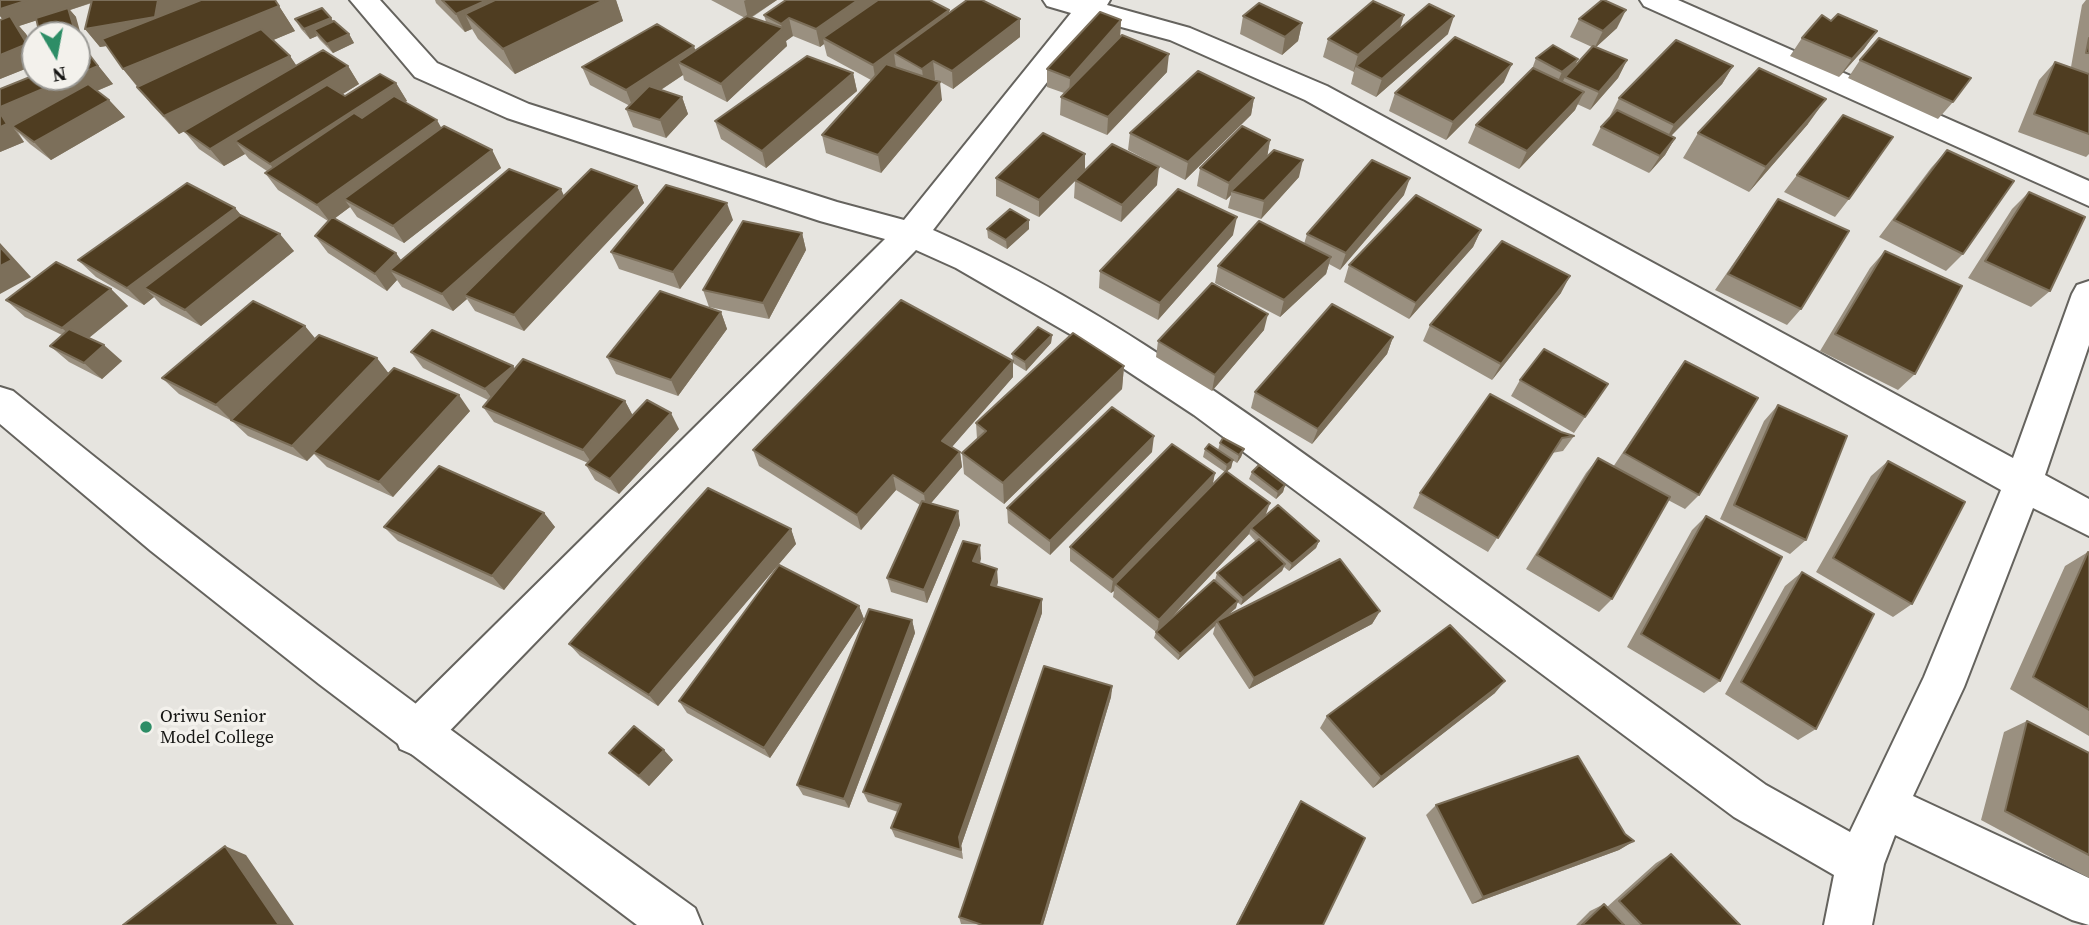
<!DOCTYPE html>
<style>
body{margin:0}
#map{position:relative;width:2089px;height:925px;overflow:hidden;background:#e6e4df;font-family:"Source Serif 4",serif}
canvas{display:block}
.north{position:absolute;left:21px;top:21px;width:70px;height:70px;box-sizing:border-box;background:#f3f1ec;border:2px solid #9a9995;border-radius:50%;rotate:170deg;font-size:19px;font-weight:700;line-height:28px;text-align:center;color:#151513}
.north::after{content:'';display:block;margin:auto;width:24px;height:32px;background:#2d8d66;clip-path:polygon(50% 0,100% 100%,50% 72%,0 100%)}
</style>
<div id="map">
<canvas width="2089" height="925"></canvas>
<div class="north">N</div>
</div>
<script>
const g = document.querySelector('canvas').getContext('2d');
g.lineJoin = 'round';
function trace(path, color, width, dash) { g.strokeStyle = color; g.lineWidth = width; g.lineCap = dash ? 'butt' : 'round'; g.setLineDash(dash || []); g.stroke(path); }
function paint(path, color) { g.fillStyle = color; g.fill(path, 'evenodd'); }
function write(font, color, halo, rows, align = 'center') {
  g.font = font + ' "Source Serif 4",serif'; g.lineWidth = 7; g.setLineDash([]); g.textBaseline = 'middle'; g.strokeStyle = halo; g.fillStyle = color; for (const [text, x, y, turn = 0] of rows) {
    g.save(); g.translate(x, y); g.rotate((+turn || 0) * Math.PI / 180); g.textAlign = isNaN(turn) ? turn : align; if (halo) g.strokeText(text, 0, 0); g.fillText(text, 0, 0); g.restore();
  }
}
const minor = new Path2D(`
 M350 0H380L437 63 529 104 837 202 904 220 1071 13 1047 6 1043 0H1110L1107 5 1190 28 1327 86 2013 458 2072 294 2077 285 2089 281V345L2045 475 2089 499V536L2033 508 1964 687 1913 796 2089 878V925L2072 920 1895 835 1884 864 1872 925H1824L1834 875 1734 817 1194 415 1082 341 956 268 916 250 432 749 416 756 400 749 394 734 400 719 885 239 820 221 507 118 415 77ZM1095 20 1170 40 1305 100 2001 490 1924 677 1850 832 1766 785C1632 688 1497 592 1363 496 1226 398 1088 297 933 230Z
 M1640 0H1678L2089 181V206L1644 6Z`);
const major = new Path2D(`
 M0 387 13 391C234 572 464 741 695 908L702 925H637L319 684 151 551 0 424Z`);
trace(minor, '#65635e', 4);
trace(major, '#65635e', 4);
paint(minor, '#fff');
paint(major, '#fff');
paint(new Path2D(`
 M0 0H275L295 31 273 40 290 56 296 65 348 66 359 84 343 94 345 96 396 83 407 101 405 102 442 128 492 150 501 168 404 243 357 217 350 207 335 218 401 260 564 196 637 186 644 203 524 331 475 311 467 299 453 311 402 287 397 280 387 291 328 253 315 236 328 221 278 190 265 173 267 171 249 159 245 154 224 166 199 149 184 131 179 134 151 104 123 69 107 46 100 47 85 29 92 3 70 10 76 17 37 20 19 26 26 34 35 49V65L0 79V20L2 19 0 16Z
 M435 0H616L623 21 515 74 478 39 472 29 465 32 436 3Z
 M711 0H777L751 18 766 22 764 15 949 13 1020 37 953 89 935 79 933 80 942 100 881 173 826 153 822 135 871 80 827 56 824 44 820 47 793 36 786 41 787 46 727 102 684 80 683 75 661 90 682 97 688 114 666 138 633 127 626 109 630 106 590 85 582 67 696 50 745 18Z
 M2086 0H2089V154L2086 157 2018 132 2039 80 2055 62 2071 67 2082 5Z
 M1404 15 1400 29 1448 34 1376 97 1351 84 1354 72 1323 57 1328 39Z
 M1243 16 1302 23 1298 41 1282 55 1240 34Z
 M295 19 334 21 349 34 354 43 333 53 320 40 317 36 310 39 301 29Z
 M1579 19 1617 28 1596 47 1627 60 1618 78 1590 110 1577 104 1575 110 1519 169 1468 143 1476 125 1532 69 1536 58 1578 59 1575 65 1592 47 1570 37Z
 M1121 20 1120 37 1167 72 1107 135 1060 115 1061 97 1064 93 1047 87V69Z
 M1831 21 1877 31 1864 49 1839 77 1790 56 1802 38Z
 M88 53 113 84 97 91 109 100 125 117 51 160 30 144 18 132 24 142 0 152V89Z
 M1860 60 1953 102 1938 119 1848 78Z
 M1733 66 1722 84 1671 136 1675 138 1665 155 1649 173 1592 145 1601 127 1611 117 1610 116 1619 98Z
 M853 73 857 91 766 168 721 139 715 121Z
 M1504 82 1446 140 1389 111 1395 93Z
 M1254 98 1251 115 1185 180 1128 150 1130 133Z
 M1808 124 1749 192 1683 158 1698 133Z
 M1270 140 1267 157 1299 177 1261 219 1228 208 1231 195 1226 200 1197 186 1200 168Z
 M1947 150 1963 254 1946 271 1879 237 1931 168Z
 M1085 154V171L1157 185 1121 222 1074 198 1075 181 1039 217 996 196V178Z
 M1797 175 1849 199 1835 217 1784 192Z
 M2029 192 2050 291 2031 307 1968 278 2012 209Z
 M1404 195 1340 270 1329 264 1326 274 1280 317 1215 283 1218 266 1304 244 1307 234Z
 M1778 199 1801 309 1787 325 1715 290Z
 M235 208 241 215 294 251 201 326 161 305 154 297 144 305 96 277 78 260Z
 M733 220 680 289 619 269 611 252Z
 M1029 220V229L1007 249 988 238 987 229Z
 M1481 230 1473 247 1409 319 1344 282 1349 265Z
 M802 233 806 250 769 319 709 307 703 290Z
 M1233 235 1158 320 1099 288 1100 271Z
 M1885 251 1915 374 1898 390 1820 351 1870 268Z
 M111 289 128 306 89 338 122 361 102 379 69 362 50 346 62 335 25 317 6 300Z
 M1561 293 1492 380 1423 341 1430 325Z
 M721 312 727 329 678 396 616 374 607 357Z
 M1264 330 1212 391 1156 357 1158 341Z
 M1052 335 1051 343 1026 371 1013 363V377L952 447 960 452 962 467 931 503 958 511 960 525 927 603 891 592 887 578 920 505 896 490 861 530 759 466 753 450 1013 361 1012 354Z
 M1393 337 1387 354 1312 444 1251 408 1255 392Z
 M315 338 470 411 393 497 327 467 314 454 307 461 248 436 232 421 179 394 162 378Z
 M411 352 515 368 625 401 633 416 679 429 619 494 595 480 586 465 588 463 494 422 483 407 488 400 423 368Z
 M1685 361 1699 495 1685 509 1668 500 1612 599 1599 612 1526 569 1586 473 1598 458 1613 467 1673 377Z
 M1124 366 1122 389 1004 504 964 474 962 453 977 439 976 423Z
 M1520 380 1608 384 1574 433 1511 396Z
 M1778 405 1806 540 1790 554 1720 519 1764 421Z
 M1561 432 1574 436 1563 451 1552 453 1488 552 1413 508 1420 493Z
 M1220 443 1244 449 1241 457 1237 463 1231 459 1233 460 1231 468 1226 472 1265 516 1319 541 1316 548 1289 571 1284 567 1282 571 1241 605 1237 602 1236 608 1225 617 1380 611 1372 624 1249 689 1213 634 1215 626 1178 660 1154 638 1156 632 1113 597 1114 591 1111 593 1070 561V547L1215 473 1212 485 1225 472 1203 457 1205 449 1218 450ZM1249 534 1256 542 1217 573 1215 580 1168 621Z
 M1152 452 1050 555 1008 523 1007 508Z
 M1888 461 1912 604 1893 617 1816 572 1871 476Z
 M1252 472 1285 485 1283 492 1276 499 1249 479Z
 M544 513 555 527 504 590 398 541 384 527Z
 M1706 516 1720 681 1704 693 1627 647 1692 530Z
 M791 529 796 544 658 706 580 656 569 644Z
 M2088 552 2089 553V736L2010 689 2065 566Z
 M981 559 980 563 998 582 997 587 1042 599V613L961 846 963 859 895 837 891 828 898 812 868 802 863 792Z
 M1802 572 1816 729 1798 740 1725 694 1785 586Z
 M859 606 864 619 770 758 687 713 679 701Z
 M912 620 915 633 849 808 803 795 797 785Z
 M1112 686 1111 697 1043 925 961 924 959 917Z
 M1495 693 1373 788 1320 728 1327 716Z
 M2027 721 2089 753V878L1981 820 2004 732Z
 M609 753 673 760 649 786 620 763Z
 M1301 801 1323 925H1236L1295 811Z
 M1436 805 1625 834 1634 841 1619 850 1472 904 1426 815Z
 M1671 854 1740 925H1576L1590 911 1604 904 1607 907 1656 863Z`), '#9a9080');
paint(new Path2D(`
 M28 0H99L70 10 76 17 86 53 77 56V35H76L69 10 19 26 26 34 35 49V65L0 79V55L11 29 0 16V9Z
 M158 0H249L169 35 100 47 85 29Z
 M487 0H535L465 14 472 29 465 32 456 14Z
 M604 0H616L623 21 515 74 503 49Z
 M746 0H777L748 19 744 1Z
 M858 0H886L823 38 824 44 820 47 816 29Z
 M279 6 295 31 144 94 123 69Z
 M949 10 950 28 894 53 896 68 876 83 873 65Z
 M1626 10 1617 28 1594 49 1603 31Z
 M1404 15 1398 33 1356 66 1353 73 1358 55Z
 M1454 16 1448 34 1376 97 1382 79Z
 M331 18 337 27 314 30 317 36 310 39 304 29Z
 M789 18 793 36 786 41 787 46 727 102 721 84 782 29 781 24Z
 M1020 19V37L953 89 952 71Z
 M1121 20 1120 38 1069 95 1070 78Z
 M1302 23 1298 41 1282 55 1285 37Z
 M1877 31 1864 49 1839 77 1852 59Z
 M349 34 354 43 333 53 327 44Z
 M694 46 700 64 678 62 683 75 633 108 626 90Z
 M88 53 113 84 12 126 24 142 0 152V107L71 77H77V75Z
 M1169 54 1167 72 1107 135 1108 117Z
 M290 56 302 74 179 134 164 116Z
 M1578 59 1570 77H1565L1562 83 1554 90 1562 72Z
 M1627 60 1618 78 1590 110 1599 92Z
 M933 61 935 79 924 87 922 69Z
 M1512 64 1504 82 1446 140 1453 122Z
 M348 66 359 84 250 151 235 141 245 154 224 166 210 149Z
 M1733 66 1722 84 1664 143 1674 125Z
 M853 73 857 91 766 168 762 151Z
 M940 82 942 100 881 173 878 155Z
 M396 83 407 101 283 182 270 164Z
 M1584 92 1575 110 1519 169 1527 151Z
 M682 97 688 114 666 138 660 120Z
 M1254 98 1251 115 1185 180 1188 162Z
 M1826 99 1808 124 1749 192 1766 167Z
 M109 100 125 117 51 160 34 142Z
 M437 120 447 138 344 199 350 207 330 222 317 205Z
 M1675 138 1665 155 1649 173 1660 156Z
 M1270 140 1267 158 1231 191V195L1226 200 1229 183Z
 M492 150 501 168 404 243 393 226Z
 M1085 154V171L1039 217V200Z
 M1303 160 1299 177 1261 219 1264 201Z
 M1159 167 1157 185 1121 222 1122 205Z
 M1410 178 1404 195 1340 270 1346 253Z
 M637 186 644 203 524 331 514 315Z
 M561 189 569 207 464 295 467 299 453 311 442 294Z
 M727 203 733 220 680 289 673 272Z
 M235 208 249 225 144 288 154 297 144 305 127 288Z
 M1237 217 1233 235 1158 320 1160 303Z
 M1029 220V229L1007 249 1006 240Z
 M1481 230 1473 247 1409 319 1416 303Z
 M802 233 806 250 769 319 763 303Z
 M280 234 294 251 201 326 185 310Z
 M0 243 31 277 0 294Z
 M396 253 408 270H390L397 280 387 291 375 274Z
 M1331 257 1326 274 1280 317 1284 300Z
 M1570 276 1561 293 1492 380 1501 364Z
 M111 289 128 306 80 345 62 328Z
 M721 312 727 329 678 396 671 380Z
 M1268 314 1264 330 1212 391 1215 375Z
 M305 326 319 343 232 421 216 405Z
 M1052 335 1051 343 1026 371 1025 362Z
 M1393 337 1387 354 1312 444 1318 429Z
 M104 345 122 361 102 379 84 363Z
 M377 358 390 375 307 461 292 446Z
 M1013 361V377L944 456 942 441Z
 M513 366 524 382 496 404 485 389Z
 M1124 366 1122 389 1004 504 1003 483Z
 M459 395 470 411 393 497 379 482Z
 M625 401 633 416 593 465 583 450Z
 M671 413 679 429 619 494 610 479Z
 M1154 436 1152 452 1050 555V541Z
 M1244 449 1241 457 1237 463 1239 455Z
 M960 452 962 467 926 509 924 494Z
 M1233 460 1231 468 1225 473 1227 465Z
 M1215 473 1212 488 1115 584 1114 591 1111 593 1113 580Z
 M893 475 896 490 861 530 857 515Z
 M1285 485 1283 492 1276 499 1278 492Z
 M1270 503 1265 517 1251 528 1249 534 1157 633 1159 620Z
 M958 511 960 525 927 603 924 590Z
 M544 513 555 527 504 590 492 576Z
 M791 529 796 544 658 706 649 695Z
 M1319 541 1316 548 1289 571 1292 564Z
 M980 545 981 559 975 575 973 561Z
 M1285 564 1282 571 1241 605 1243 598Z
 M997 569 998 582 992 598 991 585Z
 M1042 599V613L961 846 963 859 959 837Z
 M1238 601 1236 608 1218 624 1217 621 1215 626 1178 660 1180 654Z
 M859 606 864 619 770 758 764 748Z
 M1380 611 1372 624 1249 689 1254 678Z
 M912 620 915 633 849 808 844 799Z
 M1505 681 1495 693 1373 788 1381 777Z
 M1112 686 1111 697 1043 925H1041Z
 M664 750 673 760 649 786 639 776Z
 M1634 841 1619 850 1472 904 1483 897Z
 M225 846 246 855 294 925H279Z`), '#7c6f5a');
const building = new Path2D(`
 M0 0H28L0 9Z
 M92 0H158L155 17 85 29Z
 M201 0H275L279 6 123 69 102 39Z
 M442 0H487L456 14Z
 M495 0H604L503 49 465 14Z
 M786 0H858L816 29 789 18 781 24 764 15Z
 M878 0H930L949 10 873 65 823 38Z
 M967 0H982L1020 19 952 71 933 61 922 69 894 53Z
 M1602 0H1604L1626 10 1603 31 1579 19Z
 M1373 1 1404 15 1358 55 1328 39Z
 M1259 3 1302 23 1285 37 1243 16Z
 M1429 4 1454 16 1382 79 1356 66Z
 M68 8 76 35H40L36 18Z
 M322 8 331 18 304 29 295 19Z
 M1100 12 1121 20 1070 78 1047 69Z
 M1838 14 1877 31 1852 59 1802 38 1822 15 1831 21Z
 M10 16 27 44 0 55V20Z
 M747 16 783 28 721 84 678 62Z
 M334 21 349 34 327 44 314 30Z
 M657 24 694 46 626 90 582 67Z
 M261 29 290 56 164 116 137 87Z
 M1122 35 1169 54 1108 117 1061 97Z
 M1455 37 1512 64 1453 122 1395 93Z
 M1879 38 1971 78 1953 102 1860 60Z
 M2089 38V53H2086Z
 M1676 40 1733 66 1674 125 1619 98Z
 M1553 45 1578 59 1562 72 1536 58Z
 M1593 46 1627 60 1599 92 1565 77Z
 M323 50 348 66 210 149 184 131Z
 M88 53 98 66 77 75V57Z
 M807 56 853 73 762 151 715 121Z
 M2055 62 2089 74V134L2034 114Z
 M886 64 940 82 878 155 822 135Z
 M1533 68 1584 92 1527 151 1476 125Z
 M1759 68 1826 99 1766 167 1698 133Z
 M1198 71 1254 98 1188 162 1130 133Z
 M380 74 396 83 270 164 235 141 327 85 345 96Z
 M35 75V77H71L0 107V89Z
 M88 84 109 100 34 142 12 126Z
 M649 86 682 97 660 120 626 109Z
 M394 96 437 120 317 205 265 173 354 113 362 118Z
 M1617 110 1675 138 1660 156 1601 127Z
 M0 113 7 124 0 127Z
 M1843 115 1893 137 1849 199 1797 175Z
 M444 126 492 150 393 226 344 199Z
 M1242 126 1270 140 1229 183 1200 168Z
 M1043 133 1085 154 1039 200 996 178Z
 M1112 144 1159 167 1122 205 1075 180Z
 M1274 150 1303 160 1264 201 1231 191Z
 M1947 150 2014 181 1963 254 1894 220Z
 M1372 160 1410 178 1346 253 1307 234Z
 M509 169 561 189 442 294 390 270Z
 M591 169 637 186 514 315 464 295Z
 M187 183 235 208 127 288 78 260Z
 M666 185 727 203 673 272 611 252Z
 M1178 189 1237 217 1160 303 1100 271Z
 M2029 192 2085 217 2050 291 1985 261Z
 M1416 195 1481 230 1416 303 1349 265Z
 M1778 199 1849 231 1801 309 1728 274Z
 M1010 209 1029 220 1006 240 987 229Z
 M240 215 280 234 185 310 144 288Z
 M332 217 396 253 375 274 315 236Z
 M743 221 802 233 763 303 703 290Z
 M1259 221 1331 257 1284 300 1218 266Z
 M1502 241 1570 276 1501 364 1430 325Z
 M0 247 12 260 0 266Z
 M1885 251 1962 286 1915 374 1835 334Z
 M56 262 111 289 62 328 6 300Z
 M1212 283 1268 314 1215 375 1158 341Z
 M660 291 721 312 671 380 607 357Z
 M901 300 1013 361 942 441 960 452 924 494 893 475 857 515 753 450Z
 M253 301 305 326 216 405 162 378Z
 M1332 304 1393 337 1318 429 1255 392Z
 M1038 327 1052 335 1025 362 1012 354Z
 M69 329 104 345 84 363 50 346Z
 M432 330 513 366 485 389 411 352Z
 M1073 333 1124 366 1003 483 962 453 986 431 976 423Z
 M319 335 377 358 292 446 231 420Z
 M1544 349 1608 384 1585 417 1520 380Z
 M523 359 625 401 583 450 483 407Z
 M1685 361 1758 398 1699 495 1624 453Z
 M394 368 459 395 379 482 313 452Z
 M1490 394 1561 432 1574 436 1562 438 1498 538 1420 493Z
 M647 400 671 413 610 479 586 465Z
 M1778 405 1847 436 1806 540 1734 505Z
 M1112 407 1154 436 1050 541 1007 508Z
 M1223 438 1244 449 1239 455 1220 443Z
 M1172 444 1215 473 1113 580 1070 547Z
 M1209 444 1233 460 1227 465 1205 449Z
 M1598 458 1670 497 1612 599 1537 555Z
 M1888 461 1965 502 1912 604 1833 558Z
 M1259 465 1285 485 1278 492 1252 472Z
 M439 466 544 513 492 576 384 527Z
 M1226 471 1270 503 1159 620 1115 584Z
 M708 488 791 529 649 695 569 644Z
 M922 501 958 511 924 590 887 578Z
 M1278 505 1319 541 1292 564 1251 528Z
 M1706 516 1782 557 1720 681 1641 634Z
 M1259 539 1285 564 1243 598 1217 573Z
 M963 541 980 545 973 561 997 569 991 585 1042 599 959 837 961 850 891 828 901 804 863 792Z
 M2088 552 2089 553V710L2033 677Z
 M1340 559 1380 611 1254 678 1217 621Z
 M779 565 859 606 764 748 679 701Z
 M1802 572 1874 614 1816 729 1741 682Z
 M1214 580 1238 601 1180 654 1156 632Z
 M869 609 912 620 844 799 797 785Z
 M1450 625 1505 681 1381 777 1327 716Z
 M1044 666 1112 686 1041 925H982L959 917Z
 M2027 721 2089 753V855L2005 811Z
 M634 726 664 750 639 776 609 753Z
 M1578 756 1625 834 1634 841 1483 897 1436 805Z
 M1301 801 1365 838 1323 925H1237Z
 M225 846 279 925H123Z
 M1671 854 1740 925H1642L1619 901Z
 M1604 904 1624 925H1582Z`);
paint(building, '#4f3d21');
trace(building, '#7c6f5a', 2);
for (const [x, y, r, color] of [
 [146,727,7,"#2d8d66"]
]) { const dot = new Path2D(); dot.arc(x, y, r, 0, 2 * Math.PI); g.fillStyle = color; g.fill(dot); trace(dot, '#f3f1ec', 2.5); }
write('18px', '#151513', '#f3f1ec', [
 ["Oriwu Senior",160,717],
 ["Model College",160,738]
], 'left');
</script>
